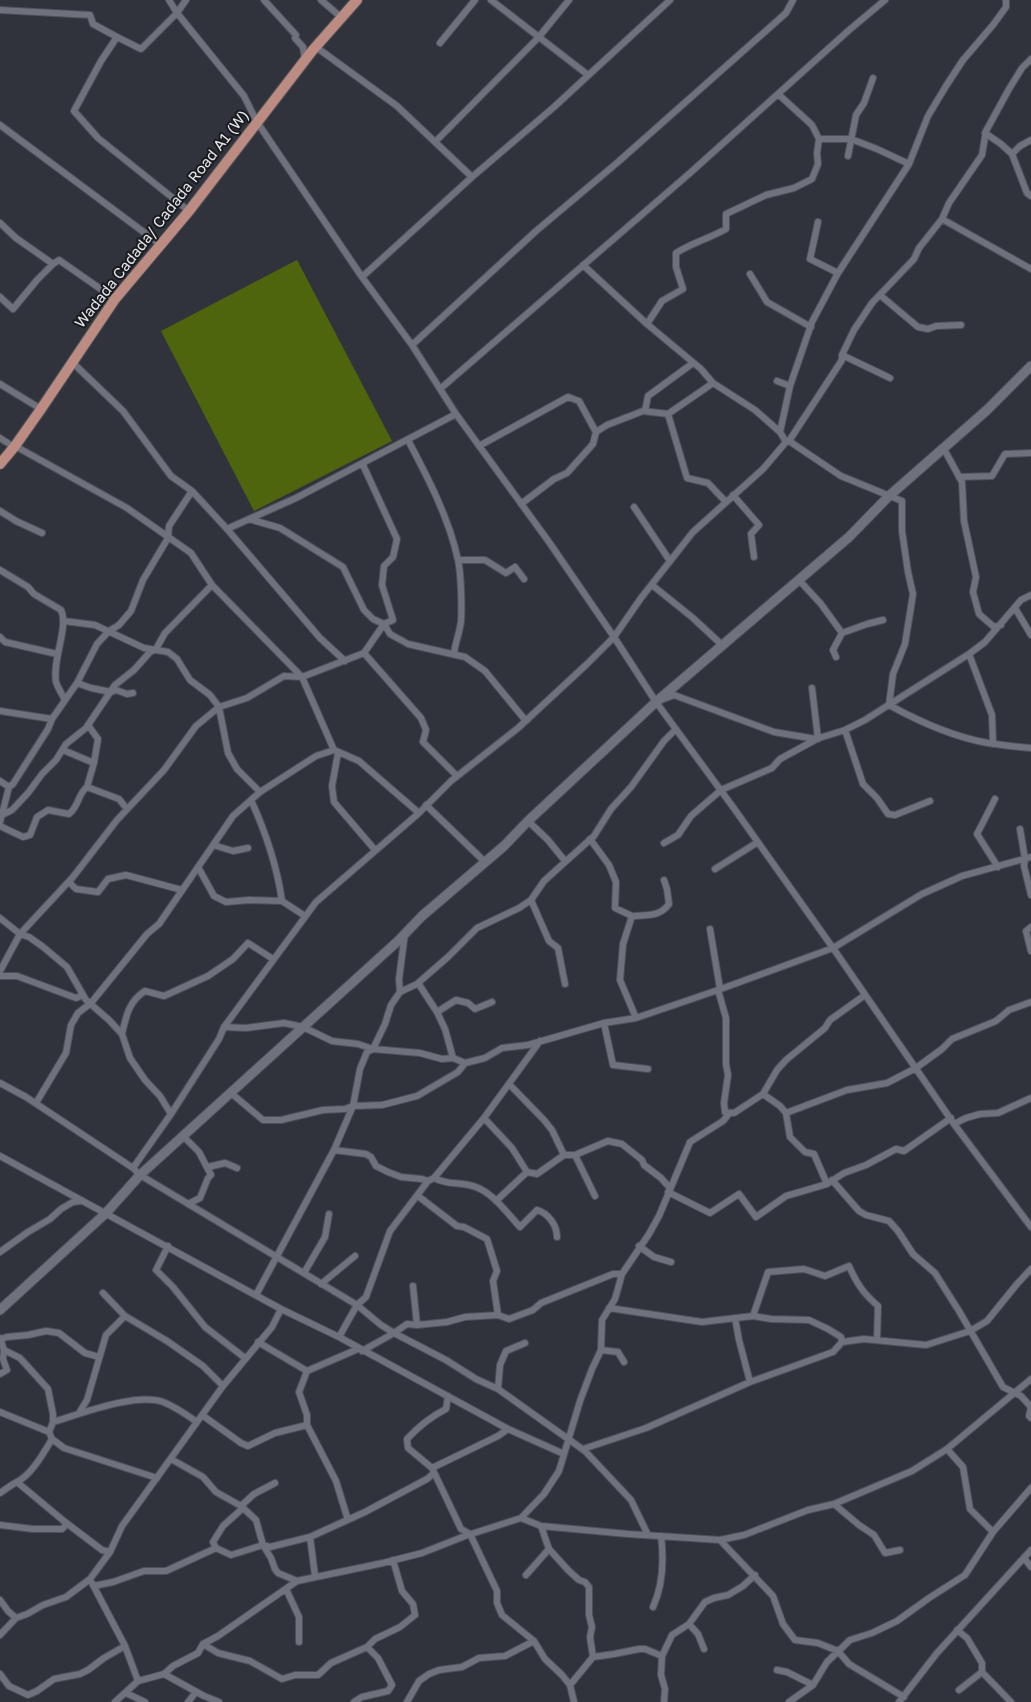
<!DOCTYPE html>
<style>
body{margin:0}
canvas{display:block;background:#30333c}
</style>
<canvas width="1031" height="1702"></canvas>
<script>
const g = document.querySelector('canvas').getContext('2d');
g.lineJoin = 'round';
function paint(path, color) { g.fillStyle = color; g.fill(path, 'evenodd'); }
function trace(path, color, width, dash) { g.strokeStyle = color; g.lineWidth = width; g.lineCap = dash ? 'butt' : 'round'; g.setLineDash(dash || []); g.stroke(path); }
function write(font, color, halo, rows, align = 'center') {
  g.font = font + ' "Golos Text",sans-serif'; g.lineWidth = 4; g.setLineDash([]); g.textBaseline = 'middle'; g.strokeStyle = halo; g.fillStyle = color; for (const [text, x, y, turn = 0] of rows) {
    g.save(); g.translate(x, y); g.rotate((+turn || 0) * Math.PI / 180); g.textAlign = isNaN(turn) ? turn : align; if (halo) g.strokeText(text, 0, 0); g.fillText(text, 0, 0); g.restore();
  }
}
paint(new Path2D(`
 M297 260 392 441 254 511 161 331Z`), '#4f650d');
const street = new Path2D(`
 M169 0 177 13 244 96 257 122 362 277 412 345 456 414 549 542 614 637 656 702 733 807 833 948 954 1124 1031 1227
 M186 0 177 13 141 49 117 37 101 61 74 111 98 138 189 211
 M264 0 296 35 295 38 303 47 305 60
 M321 0 342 18
 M491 0 588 75
 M0 10 90 15 93 24 117 37
 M440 43 475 0
 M316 47 397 106 472 177
 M778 94 812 125 819 139H851L877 149 909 164
 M0 125 161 245
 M985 133 1001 144 1012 154 1020 146 1031 140
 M435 142 538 38 569 0
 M1012 154 1027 193 1031 196
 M848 156 856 115 864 103 873 78
 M942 219 1031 269
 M818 222 810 259 838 273
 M0 223 16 238 53 264 59 260 115 299
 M583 265 647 324 701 369 713 383 755 410 780 432 786 442
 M750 274 767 302 811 327
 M362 277 472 177 554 107 670 0
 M880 295 918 327 928 329 936 326 961 325
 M0 297 13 309 37 280 53 264
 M647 324 662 301 683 289 676 267V253C692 243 710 238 726 229V214L766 195 794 188 812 179 818 164 817 153 819 139
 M412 345 536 231 618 162 786 13 793 0
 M842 355 890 378
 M72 362 123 411 171 476 192 491 227 529 320 638 345 661
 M777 381 790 386
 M713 383 668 414 687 478 708 483 726 502
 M0 384 41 409
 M440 389 690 173 848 31 885 0
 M645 411 648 396 693 363
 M780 432 790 386 812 322 838 273 909 164 928 116 946 86 963 60 993 25 1006 7V0
 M0 438 14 447
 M408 440C428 478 449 518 458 560 461 573 462 606 461 621 460 632 455 643 454 654
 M789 441 842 360V355L854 330 872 303 914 259 919 248 942 219 949 203 982 155 986 131 1009 89 1022 68 1031 59
 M15 446 127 508 191 553 212 585 302 677 334 750 359 761 419 813
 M479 446 568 397 579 401 596 432 607 425 643 411 668 414
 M944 449 962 482 964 521 976 577 973 592 979 614 994 627 1001 625
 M363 465 397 539 393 557 384 566 382 585 393 620 384 624 364 653
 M959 477 992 476 1005 454 1031 453
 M733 495 759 525 751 534 754 557
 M521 504 554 479 567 473 593 444 596 432
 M634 507 670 561
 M0 511 16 521 42 533
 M249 519 280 528 343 567 364 610 373 619 384 624 390 634 408 644 465 657 485 671 526 721
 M227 529 296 498 456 414
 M458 560H485L506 573 515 567 524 579
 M0 570 28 587 34 594 61 610C69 627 52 660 56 682 58 688 62 694 65 700
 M799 580 821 604 842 633 867 624 883 620
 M652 585 693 618 722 645
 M1015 608 1031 635
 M64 621 95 625 144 648 168 652 177 659 190 680 210 695 219 707 228 753 237 769 260 792
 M0 637 5 642 57 654
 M969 654 992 715 993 744
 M836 657 833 650 842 633
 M77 683 91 688 111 692 116 690 127 694 133 693
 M812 688 818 739
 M661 700 674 695 774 732 816 739 845 730 865 720 969 654 985 642 1021 600 1031 595
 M889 705C920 722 953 737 988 743 1002 745 1017 747 1031 748
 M0 711 52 719
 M845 730 863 784 877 798 888 814 895 815 930 801
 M63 750 94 763 98 739 88 725
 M338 753 332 786 334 802 375 850
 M0 781 9 787
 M87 787 94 763
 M995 799 977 834 998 867
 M251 800C266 833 277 866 282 901L305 916
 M426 805 485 862
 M2 815 12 810 28 793 42 774 56 760 66 744 86 728 115 685 134 670 150 652 156 649 165 633 212 585
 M528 821 548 840 565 861
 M0 822 9 787 13 784 48 729 52 719 77 683 97 644 109 631 119 625 131 611 143 580 168 538 169 526 192 491
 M0 826 23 837 30 835 37 817 48 810 69 814C80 805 77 795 87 787L119 799 127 809
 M1020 829 1025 859 1024 866 1031 895
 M590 839 609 865 616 882 615 908 632 916 623 944 620 980 636 1018
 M664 843 678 835 691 816 721 790 772 768 780 759 815 740
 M213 845 233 851 248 848
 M198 867 214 896 226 902 249 900 282 901
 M715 869 758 842
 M69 882 76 889 98 892 108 879 126 875 182 890
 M531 900 549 941 558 948 565 984
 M632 916C646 915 660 917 669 904L667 889 664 880
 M0 918 20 934 29 937 42 946 67 967 86 1000 109 1020 122 1034 130 1058 145 1080 160 1096 171 1114
 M1031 927 1026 931 1031 951
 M710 929 720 989
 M0 971 20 934 73 877 117 820 164 770 196 726 219 707 247 698 284 676 302 677 364 653 421 718 426 730 423 742 457 776
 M0 976H17L76 998 83 995
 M418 983 437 1012 445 1029 453 1058
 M400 992 417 984 449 956 477 928 519 908 531 900 544 881 594 836 611 809 631 787 664 741 676 729
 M437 1012 456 1000 468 1003 475 1009 492 1002
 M604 1023 613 1065 648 1069
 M224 1027 246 1028 284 1023 303 1027 332 1041 358 1044 373 1049 420 1053 442 1059 453 1058 465 1063
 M122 1034C126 1016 129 1001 145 991L164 996 208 976 233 959 248 943 273 959
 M0 1083 26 1097 133 1168 140 1175 357 1305 381 1325 394 1333 446 1360 476 1379 498 1389 585 1451 631 1500 648 1535
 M509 1084 544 1120 552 1130 564 1155
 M231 1093 263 1120H281L323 1110 345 1109 353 1106 382 1105 417 1096 458 1072 465 1063 485 1058 502 1048 528 1045 604 1023 636 1018 718 990 833 948 922 894 962 876 1031 857
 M763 1094 780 1106 786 1113 847 1090 887 1083 916 1068 942 1049 952 1039 996 1021 1009 1010 1031 1002
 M36 1103 66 1053 71 1025 78 1013 91 1003 147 934 159 924 233 816 260 792 316 756 334 750
 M725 1112 734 1113 763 1094 777 1070 786 1060 825 1028 830 1020 865 995
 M786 1113 790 1137 805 1152 814 1154 827 1184
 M484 1118 512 1148 527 1172
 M954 1124 966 1118 980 1114 998 1113 1031 1098
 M183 1136 199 1152 211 1175 208 1178 200 1198 188 1204
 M334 1150 366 1154 371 1157 376 1166 388 1172 401 1177 422 1179 428 1181
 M575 1155 595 1196
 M0 1156 281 1309 339 1337 508 1429 564 1454
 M208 1167 225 1163 237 1168
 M133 1168 171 1114 219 1039 224 1027 316 902 419 813 451 781 518 728 587 664 614 637 641 598 693 532 763 469 786 442 789 441 841 476 902 501V531L908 572 913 594 905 644 893 674 889 705
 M434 1178C448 1185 455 1182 469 1185 491 1189 506 1212 520 1227L537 1210C548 1213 557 1225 557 1237
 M832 1180 859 1211 866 1215 889 1221 898 1231 913 1254 935 1273 959 1311 1003 1387 1021 1396 1031 1407 1029 1416 1031 1418
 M668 1192 710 1213 739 1194 756 1217 786 1196 827 1184 844 1173 866 1165 896 1149 904 1151 951 1118
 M418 1196 457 1226 464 1227 487 1239 497 1271 493 1281 498 1315
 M496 1201 527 1172 537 1174 564 1155H575L608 1141 622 1144 642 1160 644 1165 661 1178 670 1188
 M168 1246 156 1270 173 1287 205 1327 245 1358
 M639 1246 654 1257 671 1262
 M0 1252 28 1232 50 1219 61 1209 73 1202 81 1201
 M304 1273 325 1237 329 1214
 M321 1284 355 1256
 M413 1286 417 1325
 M103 1293 125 1316 167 1341 203 1366 223 1386
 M256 1295 334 1150 353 1106 360 1069 367 1052 373 1049 385 1024 391 1005 400 992 399 979 405 933
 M609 1308 702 1322 753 1316 771 1319 809 1320 828 1329 841 1337 842 1342
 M753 1316 768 1272 804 1269 825 1276 849 1266C857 1284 863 1293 878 1306L877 1340
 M735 1318 739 1340 750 1382
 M339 1337 357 1305 366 1297 390 1231 428 1181 434 1178 484 1118 540 1041
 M0 1338 4 1350 20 1358 48 1389 53 1414V1422L49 1432 52 1439C43 1454 32 1474 17 1482 11 1485 6 1489 0 1493
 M1 1339 7 1337 28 1335 46 1331 59 1333 85 1353 99 1357
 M258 1342 307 1371 358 1349
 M601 1350 618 1352 624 1362
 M362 1351 394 1333 407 1324 417 1325 447 1322 465 1317 498 1315 509 1319 533 1310 541 1303 613 1274H622
 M307 1371 299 1392 307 1415V1425L336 1481 348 1520
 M0 1374 7 1370 3 1359 4 1350
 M498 1389 500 1365 506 1351 525 1343
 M0 1412 49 1432
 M79 1413 87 1400 106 1335 125 1316
 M202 1415 241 1443 248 1446 275 1433 307 1425
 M53 1422C80 1414 137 1392 163 1402 176 1407 187 1415 197 1422
 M52 1439 64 1448 157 1478
 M583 1449 646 1428 750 1382 833 1352 842 1342 864 1339 926 1345 970 1331 987 1321 1017 1284 1031 1269
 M947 1449 963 1467 970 1509 993 1532
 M171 1459 203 1477 216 1492 241 1506 256 1520 263 1545 271 1558 275 1569 278 1573 297 1581
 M432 1468 498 1436 508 1429
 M17 1482 65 1522 102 1550 110 1552
 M834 1504 859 1525 874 1535 885 1553 900 1550
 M241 1506 254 1494 275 1483
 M521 1518 541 1526 628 1534 720 1540 744 1535 808 1510 834 1504 912 1471 947 1449 1031 1379
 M0 1525 33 1529H62L67 1524
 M541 1526 549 1549 568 1570 579 1580 585 1582 589 1587V1615L592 1627 590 1637 593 1657 614 1654 639 1649H645L662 1656
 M310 1537 315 1576
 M720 1540 773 1596 783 1624 795 1640 818 1643 838 1651 849 1664 904 1697
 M216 1548 213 1542 223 1526 243 1508
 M1024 1558 1031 1567
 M526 1575 549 1549
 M92 1583 125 1646 138 1681
 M94 1586 113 1582 144 1571H166L216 1548 231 1555 263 1545 270 1547 310 1537 365 1512 427 1479 434 1473
 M286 1589 299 1617V1642
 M0 1600 8 1611 16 1618
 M653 1607C663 1585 664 1560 661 1536
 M689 1624 698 1634 704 1649
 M957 1630 967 1638 982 1663V1672L1011 1702
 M0 1635 16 1618 27 1614 43 1605 66 1597 90 1579 110 1552 122 1526 223 1386 272 1327 281 1309
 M534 1641 545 1659 562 1675 570 1685
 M203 1644 218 1653 250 1661 282 1679 295 1675H318L331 1663 367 1647 375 1639 400 1627 415 1615 413 1604 402 1591 393 1560
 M777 1670 787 1672 813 1685
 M0 1674 9 1686 28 1695 37 1691 54 1679 80 1674 88 1670 104 1658 125 1646
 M164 1674 204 1696 219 1702
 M959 1690 982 1672
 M126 1693 145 1702
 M115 1702 138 1681 164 1674 173 1666 198 1653 203 1644 218 1636 297 1581 383 1563 422 1553 465 1536 521 1518 544 1494 559 1471 580 1401 592 1369 601 1350 602 1320 615 1299 622 1274 649 1234 659 1216 690 1142 723 1121 728 1115 725 1112 724 1103 728 1075 726 1064V1018L718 990
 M188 1702 196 1692
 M354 1702 362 1697 388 1691 392 1685 378 1658 367 1647
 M407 1702 419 1681 429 1674 439 1670 462 1667 479 1658 505 1656 534 1641 502 1615 497 1603V1591L470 1534 461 1529 432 1468 408 1448 407 1439C419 1426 430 1417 446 1409L448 1396
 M574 1702 570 1685 593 1657
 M664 1702 665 1689 661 1675 662 1656 672 1635 689 1624 705 1602 714 1598 728 1595 743 1586 755 1575
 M789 1702 813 1685 827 1662 850 1640 872 1633 897 1621 929 1598 965 1575 993 1532 1031 1488
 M899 1702 937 1653 1031 1550`);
const secondary = new Path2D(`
 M0 1310 106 1213 140 1175 398 941 422 916 504 846 528 821 656 702 849 537 889 496 987 410 1031 366`);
const primary = new Path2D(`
 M0 464 15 446 41 409 115 299 189 211 312 51 357 0`);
trace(street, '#4d5057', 8);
trace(secondary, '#4d5057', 11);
trace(primary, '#4d5057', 12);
trace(street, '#6f727c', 6);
trace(secondary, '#6f727c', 9);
trace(primary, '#bc8c83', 10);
write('15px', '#e5e7ec', '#191b1f', [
 ["Wadada Cadada/ Cadada Road A1 (W)",162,219,-52]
]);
</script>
